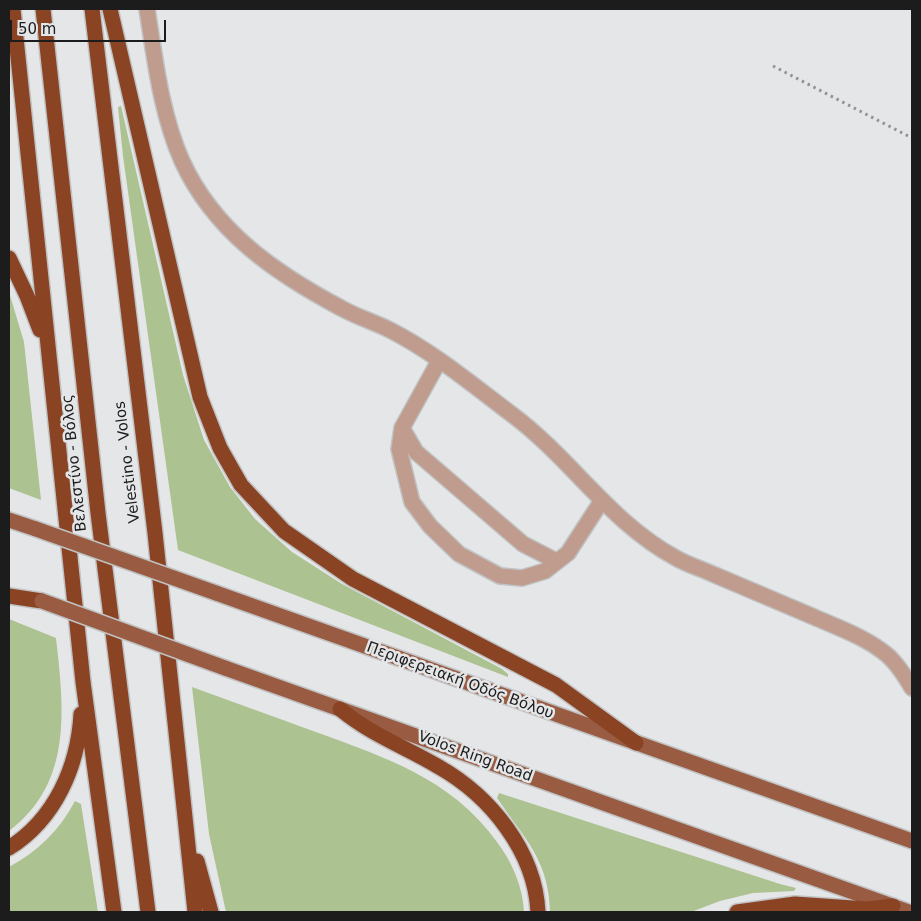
<!DOCTYPE html>
<meta charset="utf-8">
<style>
body{margin:0}
#map{position:relative;width:921px;height:921px;overflow:hidden;background:#e5e6e8;font-family:"DejaVu Sans",sans-serif}
canvas{display:block}
.frame{position:absolute;inset:0;border:10px solid #1c1c1c;pointer-events:none}
.scale{position:absolute;left:10px;top:20px;width:156px;height:22px;box-sizing:border-box;border:2px solid #1c1c1c;border-top:0;padding-left:6px;font-size:15px;line-height:18px;white-space:nowrap;color:#1c1c1c;-webkit-text-stroke:4px #e5e6e8;paint-order:stroke}
</style>
<div id="map">
<canvas width="921" height="921"></canvas>
<div class="frame"></div>
<div class="scale">50 m</div>
</div>
<script>
const g = document.querySelector('canvas').getContext('2d');
g.lineJoin = 'round';
function paint(path, color) { g.fillStyle = color; g.fill(path, 'evenodd'); }
function trace(path, color, width, dash) { g.strokeStyle = color; g.lineWidth = width; g.lineCap = dash ? 'butt' : 'round'; g.setLineDash(dash || []); g.stroke(path); }
function write(font, color, halo, rows, align = 'center') {
  g.font = font + ' "DejaVu Sans",sans-serif'; g.lineWidth = 5; g.setLineDash([]); g.textBaseline = 'middle'; g.strokeStyle = halo; g.fillStyle = color; for (const [text, x, y, turn = 0] of rows) {
    g.save(); g.translate(x, y); g.rotate((+turn || 0) * Math.PI / 180); g.textAlign = isNaN(turn) ? turn : align; if (halo) g.strokeText(text, 0, 0); g.fillText(text, 0, 0); g.restore();
  }
}
paint(new Path2D(`
 M121 106 183 375 204 440 230 487 255 519 292 552 342 584 502 669 508 674V677L178 550 123 156 118 107Z
 M9 292 24 342 41 500 9 488Z
 M9 619 56 638C64 709 73 783 9 831Z
 M192 687C232 702 273 716 313 731 384 757 451 778 497 842 512 862 523 887 524 912H226L209 834Z
 M499 793 780 884 796 888 794 891 753 893 720 901 691 912H550C549 860 524 838 497 798Z
 M75 801 81 804 98 912H9V867C37 852 60 830 75 801Z`), '#acc290');
const minor = new Path2D(`
 M147 9C155 59 161 114 182 161 214 231 275 273 341 308 357 317 374 322 390 330 435 353 474 386 514 416 572 460 611 523 676 558 688 565 702 569 715 575 748 589 781 603 814 617 839 628 865 637 886 654 897 663 905 676 912 688
 M439 361 402 428 399 449 412 502 430 526 459 554 500 576 522 578 545 571 568 553 601 502
 M402 428 416 452 523 544 556 561`);
const major = new Path2D(`
 M9 520 36 529
 M216 593 912 841
 M225 668 909 912`);
const highway = new Path2D(`
 M13 9 83 682 114 912
 M43 9 98 513 148 912
 M92 9 155 533 195 912
 M110 9 200 397 220 448 241 485 284 531 353 579 556 685 636 743
 M9 258 27 296 40 330
 M9 596 42 601
 M340 709C373 736 404 746 439 767 490 796 535 851 538 912
 M9 848C55 819 78 767 81 714
 M197 861 211 912
 M737 912 795 904 867 909 893 906`);
trace(minor, '#c1c2c3', 18);
trace(major, '#c1c2c3', 18);
trace(highway, '#c1c2c3', 18);
trace(new Path2D(`
 M773 66 912 138`), '#939395', 3, [2.5, 4]);
trace(minor, '#bf9c8d', 15);
trace(major, '#995c42', 15);
trace(highway, '#8a4424', 15);
const majorBridge = new Path2D(`
 M36 529 216 593
 M42 601 225 668`);
trace(majorBridge, '#c1c2c3', 18, []);
trace(majorBridge, '#995c42', 15);
write('15px', '#1c1c1c', '#e5e6e8', [
 ["Velestino - Volos",128,462,-97],
 ["Βελεστίνο - Βόλος",75,463,-96],
 ["Περιφερειακή Οδός Βόλου",460,681,20],
 ["Volos Ring Road",475,757,20]
]);
</script>
